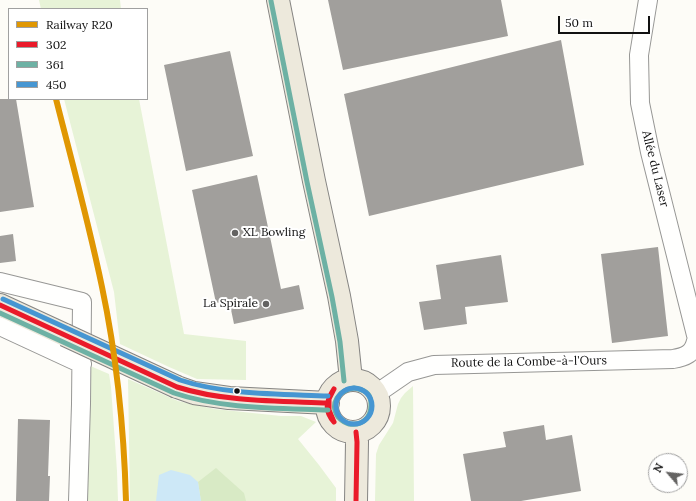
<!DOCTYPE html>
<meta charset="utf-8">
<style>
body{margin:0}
#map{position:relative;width:696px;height:501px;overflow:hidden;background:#fdfcf7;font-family:Lora,serif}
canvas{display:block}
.legend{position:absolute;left:8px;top:8px;width:140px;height:92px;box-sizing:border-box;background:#fff;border:1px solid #a0a0a0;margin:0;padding:5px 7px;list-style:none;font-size:12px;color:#111}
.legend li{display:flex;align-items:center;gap:8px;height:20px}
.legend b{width:20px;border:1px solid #a0a0a0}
.north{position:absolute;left:648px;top:453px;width:40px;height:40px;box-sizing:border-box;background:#fff;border:1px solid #a0a0a0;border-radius:50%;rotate:298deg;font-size:11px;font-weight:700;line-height:16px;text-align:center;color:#111}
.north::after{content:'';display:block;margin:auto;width:14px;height:18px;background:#646362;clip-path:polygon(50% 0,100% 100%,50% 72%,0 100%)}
.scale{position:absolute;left:558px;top:16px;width:92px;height:18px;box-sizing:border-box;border:2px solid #111;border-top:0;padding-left:5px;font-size:12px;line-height:14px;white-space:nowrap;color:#111;-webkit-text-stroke:3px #fff;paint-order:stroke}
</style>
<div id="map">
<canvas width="696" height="501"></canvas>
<ul class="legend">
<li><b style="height:5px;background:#e09702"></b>Railway R20</li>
<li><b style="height:5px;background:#ea1a2a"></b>302</li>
<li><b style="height:5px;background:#6db1a4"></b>361</li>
<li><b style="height:5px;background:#4696d2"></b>450</li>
</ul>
<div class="north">N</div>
<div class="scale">50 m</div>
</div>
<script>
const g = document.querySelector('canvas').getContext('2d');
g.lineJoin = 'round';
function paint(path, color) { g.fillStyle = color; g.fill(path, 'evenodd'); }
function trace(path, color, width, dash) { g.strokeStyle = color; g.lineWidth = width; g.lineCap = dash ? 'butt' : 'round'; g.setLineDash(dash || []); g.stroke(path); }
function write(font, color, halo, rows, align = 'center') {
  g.font = font + ' Lora,serif'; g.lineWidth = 4; g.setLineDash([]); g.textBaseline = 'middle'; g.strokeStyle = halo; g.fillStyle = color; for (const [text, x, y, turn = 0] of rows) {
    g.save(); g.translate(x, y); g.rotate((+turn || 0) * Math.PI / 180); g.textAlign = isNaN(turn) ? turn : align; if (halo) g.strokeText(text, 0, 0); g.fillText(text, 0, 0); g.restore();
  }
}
paint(new Path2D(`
 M39 0H120L121 9H41Z
 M64 99H139L184 334 246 341V380L197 379 169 367 120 344 114 292Z
 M88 365 109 374 111 387 117 471 118 501H83Z
 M128 379 178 401 215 409 281 416H301L316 422 298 439 319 465 336 488V501H130Z
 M413 386 414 501H375L376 454 379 445 393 423 398 404 401 398 405 393Z`), '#e7f3d7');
paint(new Path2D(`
 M216 468 244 493 246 501H201L198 482Z`), '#d8eac5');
paint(new Path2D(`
 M171 470 190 475 198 482 201 501H156L159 475Z`), '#cde8f7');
paint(new Path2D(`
 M328 0H501L508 36 343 70Z
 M561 40 584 165 369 216 344 94Z
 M230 51 253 156 186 171 164 65Z
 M0 99H16L34 207 0 212Z
 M257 175 281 289 299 285 304 309 234 324 229 300 216 303 192 190Z
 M13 234 16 261 0 263V236Z
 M658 247 668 336 612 343 601 254Z
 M501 255 508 302 465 307 467 324 424 330 419 302 441 299 436 265Z
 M18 419 50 420 48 476H50L49 501H16Z
 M544 425 546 440 572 435 581 491 521 501H471L463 454 506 447 503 432Z`), '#a19f9c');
const minor = new Path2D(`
 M648 0 639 55 640 103 650 152 696 335
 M0 282 82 302 81 404 78 501
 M0 326 82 364
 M376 394 408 372 434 365 673 359C685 357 693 354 696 341`);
const major = new Path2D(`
 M278 0 314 181 339 296 347 341 351 380
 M0 305 65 335
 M327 406a26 26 0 1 1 52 0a26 26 0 1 1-52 0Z
 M177 387 194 393 229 398 328 403
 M356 501 357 442 356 432`);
trace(minor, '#979795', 20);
trace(major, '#858482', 24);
trace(minor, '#fffffe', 18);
trace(major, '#ede9dc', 22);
const majorBridge = new Path2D(`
 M65 335 177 387`);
trace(majorBridge, '#858482', 24, []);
trace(majorBridge, '#ede9dc', 22);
trace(new Path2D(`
 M0 305 177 387C224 402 279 401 328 403
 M334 389 329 399V410L334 422
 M334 389C326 401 324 411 334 422
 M356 432 357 442 356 501`), '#ea1a2a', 5);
trace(new Path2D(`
 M271 1 307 182 332 297 340 342 344 381
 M0 313 174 393C221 409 279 408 328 410
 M354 388C359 389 364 389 368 394 371 397 371 401 371 405 371 418 362 426 349 424 345 423 341 420 338 417 329 403 339 390 354 388Z`), '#6db1a4', 5);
trace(new Path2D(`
 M3 299 180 380C225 395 281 394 328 396
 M336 406a18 18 0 1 1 36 0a18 18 0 1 1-36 0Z`), '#4696d2', 5);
trace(new Path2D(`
 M56 99C72 162 89 224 102 287 117 358 124 429 126 501`), '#e09702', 6);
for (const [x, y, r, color] of [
 [235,233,4,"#646362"],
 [266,304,4,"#646362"],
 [237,391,3.5,"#111"]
]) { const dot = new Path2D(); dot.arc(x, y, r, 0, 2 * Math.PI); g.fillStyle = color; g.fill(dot); trace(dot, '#fff', 1.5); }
write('12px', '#111', '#fff', [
 ["Allée du Laser",655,169,76],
 ["Route de la Combe-à-l'Ours",529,362,-1]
]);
write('12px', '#111', '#fff', [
 ["XL Bowling",243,233],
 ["La Spirale",258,304,"right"]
], 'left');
</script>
